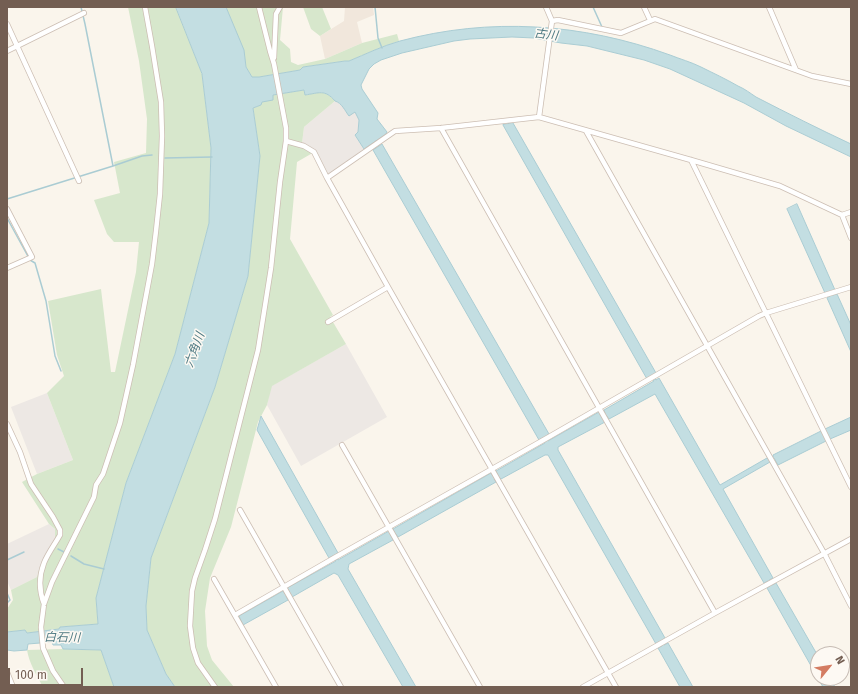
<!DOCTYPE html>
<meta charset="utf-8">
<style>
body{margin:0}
#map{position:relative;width:858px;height:694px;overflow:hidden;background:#faf5ec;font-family:"Fira Sans",sans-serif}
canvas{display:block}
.frame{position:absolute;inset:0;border:8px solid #735e52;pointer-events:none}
.north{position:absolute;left:810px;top:646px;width:40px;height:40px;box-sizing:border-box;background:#fdf9f3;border:1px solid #c6bbb3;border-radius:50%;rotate:60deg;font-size:11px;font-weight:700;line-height:16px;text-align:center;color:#735e52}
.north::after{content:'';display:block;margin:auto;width:14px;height:18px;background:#d47c62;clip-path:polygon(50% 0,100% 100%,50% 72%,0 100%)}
.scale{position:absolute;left:8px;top:668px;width:75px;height:18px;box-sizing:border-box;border:2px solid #735e52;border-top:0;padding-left:5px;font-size:12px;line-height:14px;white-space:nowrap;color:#735e52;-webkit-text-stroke:3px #fdf9f3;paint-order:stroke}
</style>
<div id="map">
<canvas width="858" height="694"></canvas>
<div class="frame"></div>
<div class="north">N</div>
<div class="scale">100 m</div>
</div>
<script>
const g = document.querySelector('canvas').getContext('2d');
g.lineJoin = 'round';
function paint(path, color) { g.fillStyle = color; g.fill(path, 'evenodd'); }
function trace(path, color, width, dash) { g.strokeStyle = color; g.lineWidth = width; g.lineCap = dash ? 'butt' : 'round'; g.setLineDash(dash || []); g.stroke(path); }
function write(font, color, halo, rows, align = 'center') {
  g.font = font + ' "Fira Sans","Noto Sans JP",sans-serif'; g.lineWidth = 3; g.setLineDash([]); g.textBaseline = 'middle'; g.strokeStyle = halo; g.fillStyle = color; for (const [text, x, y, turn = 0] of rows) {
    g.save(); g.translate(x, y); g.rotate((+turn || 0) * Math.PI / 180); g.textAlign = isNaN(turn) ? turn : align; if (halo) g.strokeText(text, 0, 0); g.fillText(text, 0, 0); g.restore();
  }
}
paint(new Path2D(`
 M345 7H373L374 15 357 22 362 43 325 59 320 36 344 21Z`), '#f1e7dc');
paint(new Path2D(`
 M335 101 338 102 341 105 355 112 358 116 359 120 358 132 355 135 364 149 328 176 316 151 302 143 304 127Z
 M346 344 387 417 301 466 267 405 271 386Z
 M47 393 73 460 37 474 11 407Z
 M49 524 55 529V540L42 561 37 577 11 590 7 581V544Z`), '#ede8e4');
paint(new Path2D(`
 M128 7H176L202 74 211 148 209 223 175 354 126 483 96 598 98 624 60 627 59 629 26 633 25 630 7 632V609L13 600 11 590 37 577 42 561 55 540V529L49 524 22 482 37 474 73 460 47 393 64 376 57 355 48 301 101 289 111 372H115L136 272 139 242H114L107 234 94 200 120 193 114 162 146 153 147 119 139 61Z
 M226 7H283L280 40 290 49 291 62 298 65 325 59 362 43 397 34 399 41 382 47 349 61H345L303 67 300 70 259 77H252L246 67 243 50Z
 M303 7H322L331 29 320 36 311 29Z
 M304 90 305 95C319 93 325 89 335 101L304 127 302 143 316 151 297 162 290 239 333 315 330 317 346 344 272 386 267 405 258 422 231 527 210 578 205 611 207 646 212 660 234 687H175L166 674 147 630 146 606 151 558 215 387 248 276 260 156 253 108 261 105 262 102 273 95Z
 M63 649 101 650 114 687H43C37 676 29 663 27 650Z`), '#d7e7cc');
const water = new Path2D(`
 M176 7H226L244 50 246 67 252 77H259L300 70 303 67 345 61H349C366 54 382 46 400 41 490 17 582 23 670 55 680 59 691 62 701 67 713 73 726 79 738 86 745 89 750 93 756 97 787 113 819 129 851 144V157L786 126 744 103 670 69 644 60 587 46 561 43 534 38 512 37 470 39 454 41 402 53 381 60 374 64 369 69 361 85 362 89 378 113 377 119 387 132 386 134 364 149 355 135 358 132 359 120 355 112 349 116C345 111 342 103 335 101 325 89 319 93 305 95L304 90 273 95V100L262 102 261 105 253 108 260 156 248 276 215 387 151 558 146 606 147 630 166 674 175 687H114L101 650 63 649 61 645H53L52 642 28 644 27 650 14 651 7 650V632L25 630 27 633 59 629 60 627 98 624 96 598 126 483 175 354 209 223 211 148 202 74Z
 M513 123 656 373 653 376 656 380 659 378 720 485 767 458 768 459 773 457V455L825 429 851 417V430L830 439 778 465 774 458 769 461 770 462 723 489 773 578 769 580 772 585 776 583 818 656V678H830L835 687H823L767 588 770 586 768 581 764 583 655 394 609 419 607 416 603 418 605 422 558 447V450L665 638 661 641 664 645 668 643 693 687H680L658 648 662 646 660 642 656 644 548 455H545L501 479 498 476 494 479 496 482 398 537 396 534 392 536 393 540 349 564 348 569 416 687H403L338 575 334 573 292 597 290 594 286 596 288 600 243 625 239 616 283 591 285 594 289 592 287 588 336 561 333 556 329 558 257 430 261 416 338 553 335 555 338 560 389 531 394 532 393 529 491 473 494 477 497 474 496 471 545 443 543 438 539 440 373 150 382 144 549 434 545 437 548 441 599 412 601 416 605 413 604 410 654 381 651 377 647 379 503 125Z
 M797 204 835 290 832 291 833 295 837 294 851 325V352L827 298 830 296 829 292 825 293 787 209Z`);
paint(water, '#c3dee2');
trace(water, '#aaccd3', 1);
trace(new Path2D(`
 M81 7 85 24 113 166
 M375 7 378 38 382 48
 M593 7 602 27
 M165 158 212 157
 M7 199 113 166 142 156 152 155
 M7 218 30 260 35 263 46 301 55 356 61 371
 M58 549 64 552
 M71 556 84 564 104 569
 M7 560 24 552
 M7 593 10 600 7 603`), '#aaccd3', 1.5);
const street = new Path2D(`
 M644 7 650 20
 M769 7 796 70
 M552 21 558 20 621 33 655 19 812 76 851 84
 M7 24 79 181
 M7 51 84 13
 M274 58 276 14 280 7
 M539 117 552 21 546 7
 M441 128 715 613
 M586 131 824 553 851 606
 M286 141 304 146 314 152 327 178 388 287 616 687
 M691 160 851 487
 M327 178 395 131 441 128 539 117 691 160 780 186 842 215 851 212
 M7 209 32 257 7 268
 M842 215 851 238
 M328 322 388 287
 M7 424 20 452 31 484 53 517 60 530V535C55 544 48 553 44 563 39 576 39 591 44 604
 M342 445 480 687
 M240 510 341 687
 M214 579 276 687
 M235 615 334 558 547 438 759 316 766 313 851 287
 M7 672 13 687
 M64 687 53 671 43 648 41 627 44 604 52 582 94 497 96 485 103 474 120 423 133 365 152 264 156 231 160 194 162 136 161 102 152 46 145 7
 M215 687 198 663 193 648 190 626 192 591 195 578 205 550 215 519 258 350 271 268 280 182 286 141V128L274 64 270 51 259 7
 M583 687 715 613 851 539`);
trace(street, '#ccbeb3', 6);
trace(street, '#fff', 4.5);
write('italic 12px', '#4e7a83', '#fdf9f3', [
 ["古川",546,35,7],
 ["六角川",195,350,-70],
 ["白石川",62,638,1]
]);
</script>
